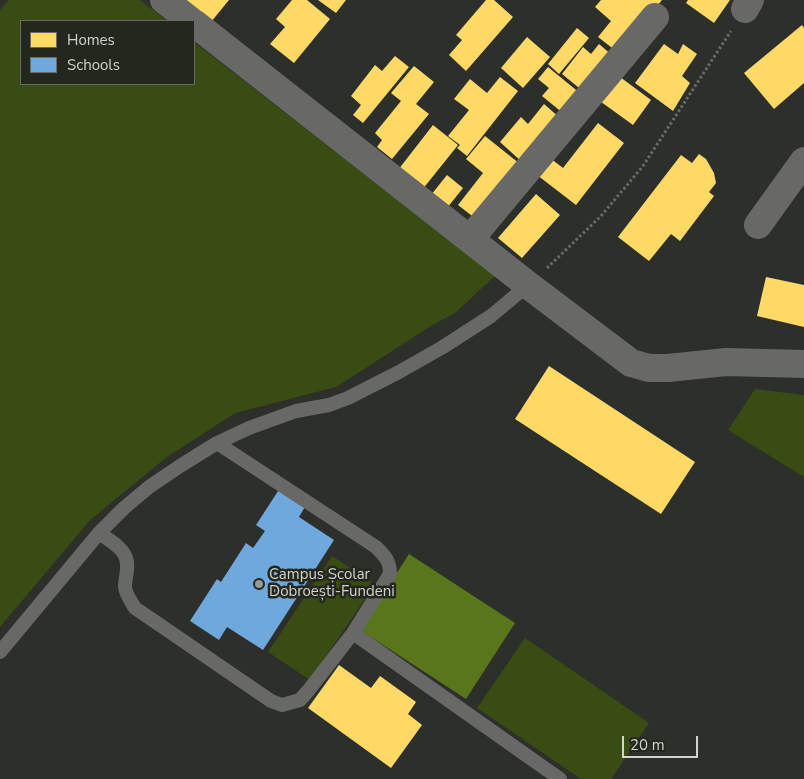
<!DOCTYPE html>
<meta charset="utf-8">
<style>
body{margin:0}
#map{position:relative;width:804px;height:779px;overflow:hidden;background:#2d2f2a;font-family:"Nunito Sans",sans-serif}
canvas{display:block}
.legend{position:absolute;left:20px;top:20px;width:175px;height:65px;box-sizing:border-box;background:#23271e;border:1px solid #696c64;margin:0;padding:6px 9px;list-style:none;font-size:15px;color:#d1d3ce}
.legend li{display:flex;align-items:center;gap:10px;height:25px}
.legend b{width:25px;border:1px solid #696c64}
.scale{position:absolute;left:622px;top:736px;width:76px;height:22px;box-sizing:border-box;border:2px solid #d1d3ce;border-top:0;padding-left:6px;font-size:15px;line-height:18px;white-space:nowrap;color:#d1d3ce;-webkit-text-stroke:4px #23271e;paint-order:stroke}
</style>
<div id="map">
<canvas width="804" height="779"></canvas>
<ul class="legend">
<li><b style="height:14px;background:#ffd966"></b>Homes</li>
<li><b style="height:14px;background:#6fa8dc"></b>Schools</li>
</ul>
<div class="scale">20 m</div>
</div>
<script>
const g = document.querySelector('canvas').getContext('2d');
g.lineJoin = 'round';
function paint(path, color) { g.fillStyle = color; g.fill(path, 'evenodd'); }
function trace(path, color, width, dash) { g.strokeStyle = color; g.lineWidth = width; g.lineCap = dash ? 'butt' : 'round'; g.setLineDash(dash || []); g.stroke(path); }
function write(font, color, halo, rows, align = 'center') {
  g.font = font + ' "Nunito Sans",sans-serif'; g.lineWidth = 5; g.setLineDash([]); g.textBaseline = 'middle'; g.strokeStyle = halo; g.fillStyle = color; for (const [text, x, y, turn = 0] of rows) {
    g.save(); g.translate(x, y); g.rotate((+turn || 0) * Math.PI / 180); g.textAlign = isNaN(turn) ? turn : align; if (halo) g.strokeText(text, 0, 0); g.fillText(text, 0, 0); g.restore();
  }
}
paint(new Path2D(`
 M9 0H140L167 21H21V84H194V42L495 276 455 313 431 326 336 387 235 413 167 457 90 520 0 627V10Z
 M755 389 804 395V477L728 430Z
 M332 556 375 584 310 680 268 652Z
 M525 638 649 723 611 779H581L477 708Z`), '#394c14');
paint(new Path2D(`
 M409 554 515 623 466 699 360 630Z`), '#59761b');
paint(new Path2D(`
 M184 0H229L211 22Z
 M292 0H307L330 19 294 63 270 44 285 27 276 19Z
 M318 0H346L336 13Z
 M486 0H494L513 17 466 71 449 55 462 40 456 35Z
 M601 0H662L633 35 616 51 598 37 611 21 595 7Z
 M688 0H730L714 23 686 3Z
 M802 25 804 28V83L774 109 744 73Z
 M577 28 589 38 559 74 548 64Z
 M527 37 550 57 523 88 501 68Z
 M599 44 613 56 584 92 562 74 583 47 591 54Z
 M664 44 678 54 683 44 697 54 682 76 690 83 673 111 635 83Z
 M395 56 409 67 363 123 353 115 361 105 351 96 375 65 382 71Z
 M414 66 434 82 416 104 429 114 392 159 377 147 382 140 375 133 401 101 391 93Z
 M548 67 581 94 564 114 542 96 549 88 538 79Z
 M616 74 651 100 633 125 597 99Z
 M500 77 518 91 467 156 457 148 460 145 448 136 469 110 454 99 470 79 487 93Z
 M544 104 560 118 522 162 500 142 521 117 528 124Z
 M598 123 624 143 576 205 537 175 550 158 563 168Z
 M433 125 458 145 422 190 398 170Z
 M485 136 520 164 476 219 458 205 483 173 466 159Z
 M699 154 706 159 714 173 716 183 709 192 714 196 680 241 671 234 649 261 618 237 681 155 692 163Z
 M447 175 463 188 447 208 431 195Z
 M536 194 560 215 522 258 498 238Z
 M766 277 804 285V327L757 316Z
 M549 366 695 462 661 514 515 419Z
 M339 665 371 688 380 676 416 702 408 714 422 725 391 768 308 708Z`), '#ffd966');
paint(new Path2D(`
 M280 488 306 505 299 517 334 540 263 650 227 627 219 640 190 621 217 579 221 582 246 543 253 548 265 531 256 525Z`), '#6fa8dc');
trace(new Path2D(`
 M547 268 601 216 643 166 731 31`), '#696b68', 3, [2.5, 2.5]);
trace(new Path2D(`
 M99 533C107 539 121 546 125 556 130 565 125 577 125 587 126 595 131 601 135 608L271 701 282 705 300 700 308 691 353 633 390 574C390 561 385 556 376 547L217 443
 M353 633 560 779
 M0 652 99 533 124 508 149 487 180 466 217 443 249 428 296 411 329 405 348 398 399 372 443 347 491 316 528 285`), '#686866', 14);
trace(new Path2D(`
 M164 0 191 21
 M745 9 750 0
 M194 23 528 285 631 363 649 368H668L726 362 804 364
 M758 225 804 161
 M470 239 655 17`), '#686866', 28);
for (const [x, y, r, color] of [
 [259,584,5,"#989a95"]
]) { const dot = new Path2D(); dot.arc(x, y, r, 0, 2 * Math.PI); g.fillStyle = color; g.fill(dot); trace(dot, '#23271e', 2); }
write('15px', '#d1d3ce', '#23271e', [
 ["Campus Școlar",269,575],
 ["Dobroești-Fundeni",269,592]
], 'left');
</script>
